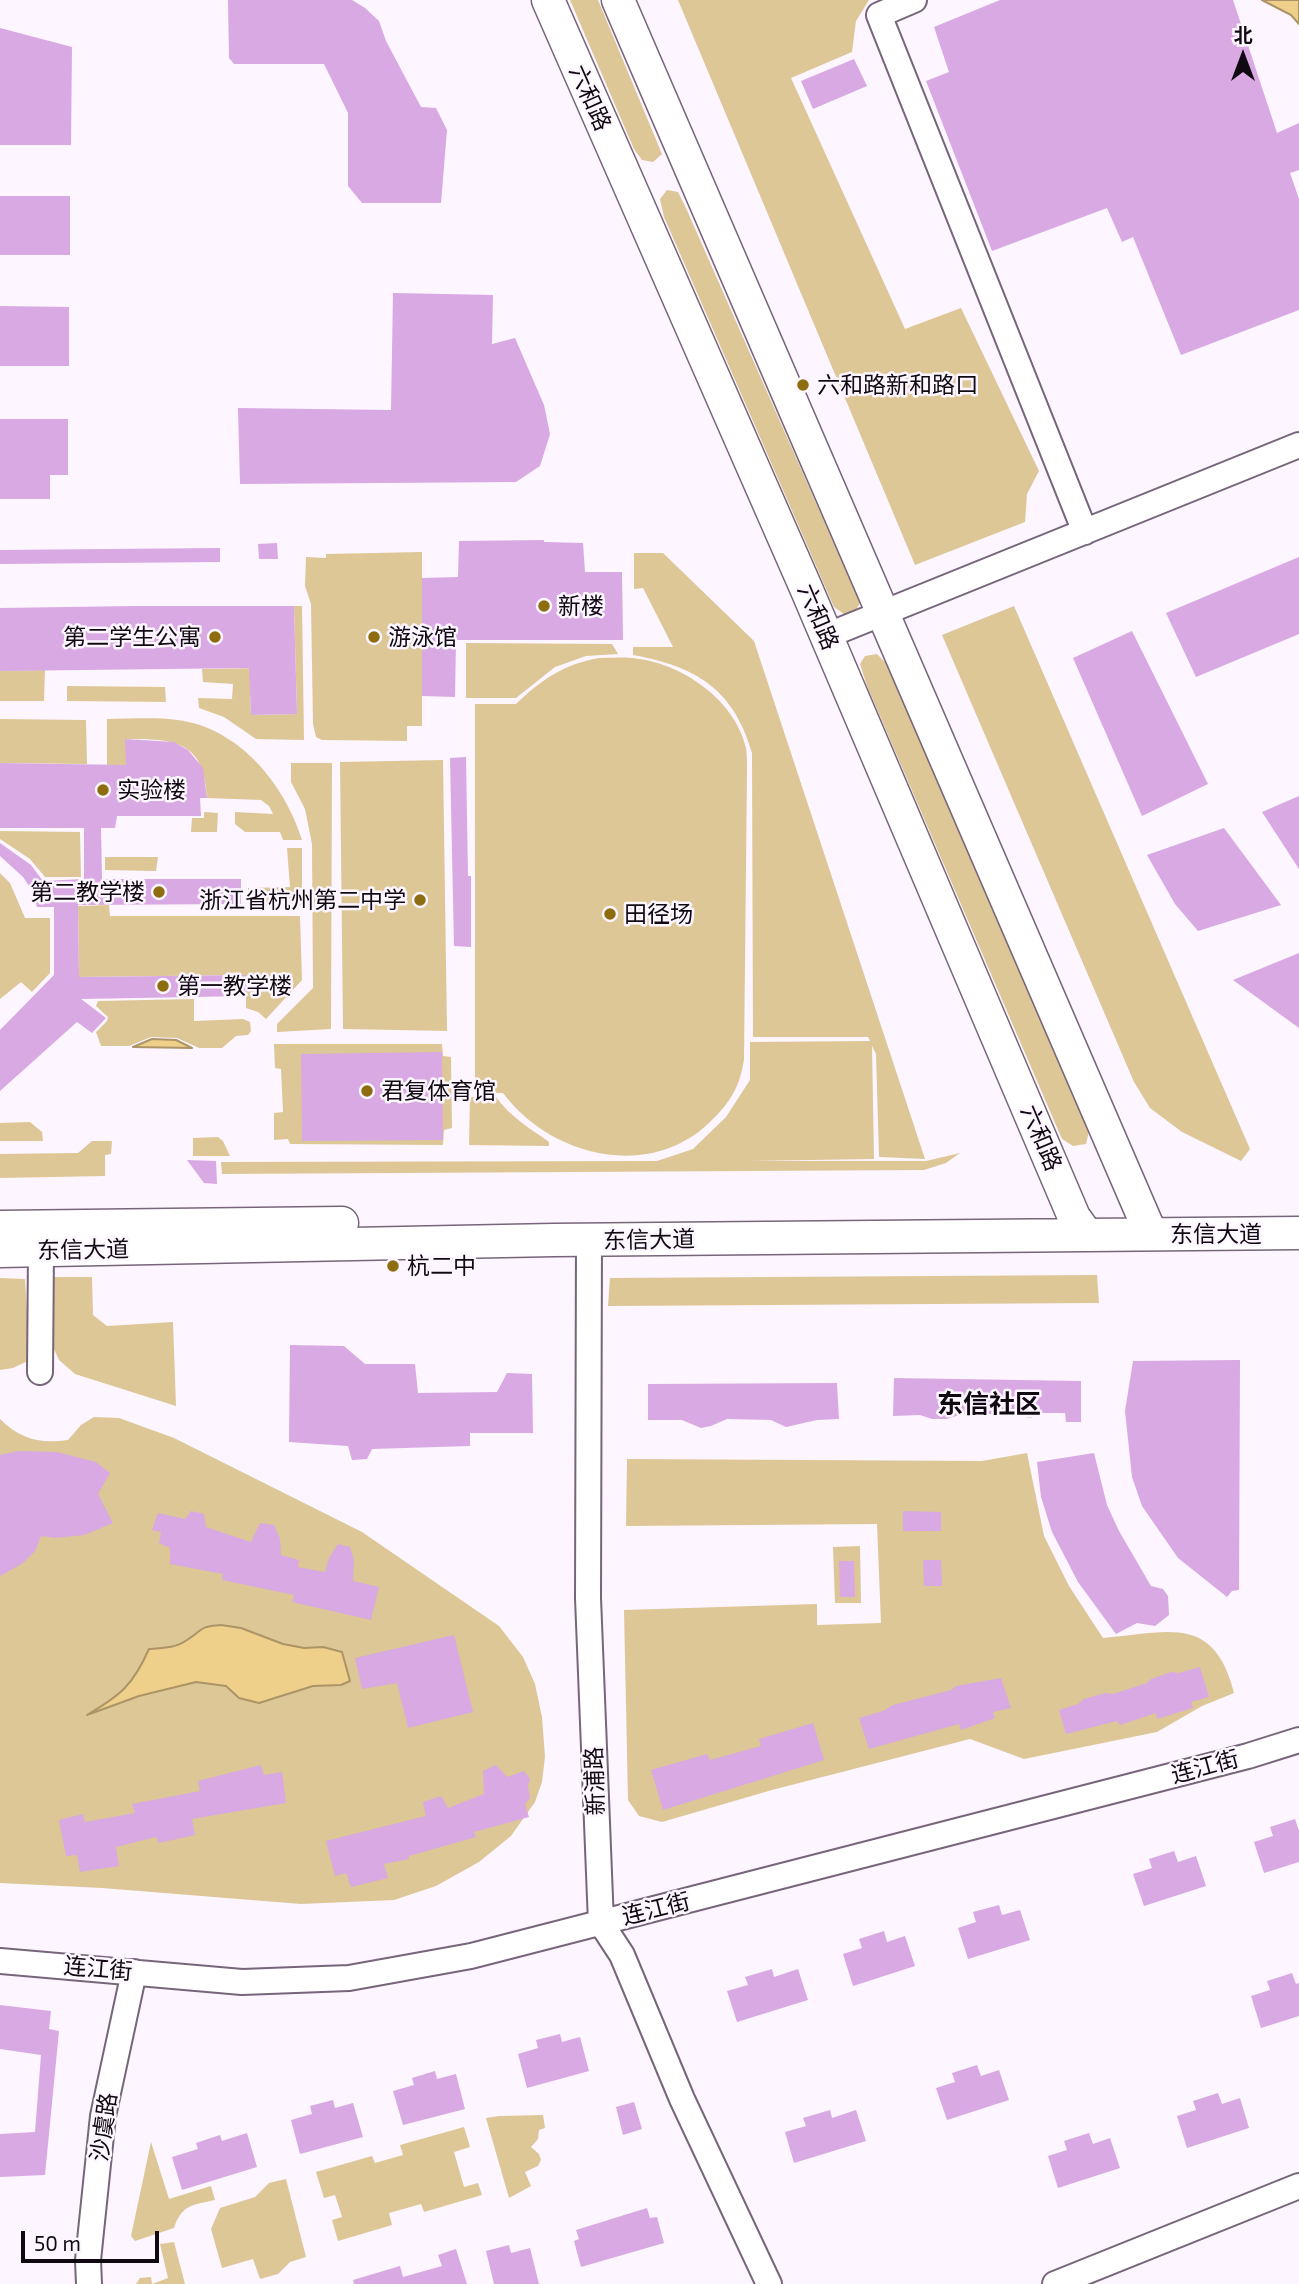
<!DOCTYPE html>
<meta charset="utf-8">
<style>
body{margin:0}
#map{position:relative;width:1299px;height:2284px;overflow:hidden;background:#fdf5ff;font-family:"Exo 2","Noto Sans SC",sans-serif}
canvas{display:block}
.north{position:absolute;left:1208px;top:21px;width:70px;height:70px;-webkit-text-stroke:5px #fdf5ff;paint-order:stroke;rotate:0deg;font-size:19px;font-weight:700;line-height:28px;text-align:center;color:#100911}
.north::after{content:'';display:block;margin:auto;width:24px;height:32px;background:#100911;clip-path:polygon(50% 0,100% 100%,50% 72%,0 100%)}
.scale{position:absolute;left:21px;top:2231px;width:138px;height:32px;box-sizing:border-box;border:4px solid #100911;border-top:0;padding-left:9px;font-size:21px;line-height:24px;white-space:nowrap;color:#100911;-webkit-text-stroke:5px #fdf5ff;paint-order:stroke}
</style>
<div id="map">
<canvas width="1299" height="2284"></canvas>
<div class="north">北</div>
<div class="scale">50 m</div>
</div>
<script>
const g = document.querySelector('canvas').getContext('2d');
g.lineJoin = 'round';
function paint(path, color) { g.fillStyle = color; g.fill(path, 'evenodd'); }
function trace(path, color, width, dash) { g.strokeStyle = color; g.lineWidth = width; g.lineCap = dash ? 'butt' : 'round'; g.setLineDash(dash || []); g.stroke(path); }
function write(font, color, halo, rows, align = 'center') {
  g.font = font + ' "Exo 2","Noto Sans SC",sans-serif'; g.lineWidth = 5; g.setLineDash([]); g.textBaseline = 'middle'; g.strokeStyle = halo; g.fillStyle = color; for (const [text, x, y, turn = 0] of rows) {
    g.save(); g.translate(x, y); g.rotate((+turn || 0) * Math.PI / 180); g.textAlign = isNaN(turn) ? turn : align; if (halo) g.strokeText(text, 0, 0); g.fillText(text, 0, 0); g.restore();
  }
}
paint(new Path2D(`
 M570 0H598L662 154 653 162 642 160 634 149Z
 M678 0H869L856 21 852 52 791 78 905 329 961 308 1039 471 1027 494 1025 522 915 565Z
 M667 190 678 192 686 208 860 603 855 612 844 614 834 607 664 217 660 199Z
 M422 552V726H407V741L322 740 316 737 313 724 311 604 305 586 306 557 326 558V554Z
 M634 553H663L754 641 925 1159 879 1157 876 1054 872 1046 874 1159 748 1161H926L960 1153 946 1163 924 1170 222 1174 221 1162 657 1161 693 1149 726 1117 750 1080V1042L870 1041 868 1037H753L752 753C734 689 695 666 633 655V647H673L643 588 634 589Z
 M294 606H302L304 740 256 739 224 717 199 708 198 698 232 699 233 684 203 682 202 669 259 668 250 688 251 715 297 714Z
 M1014 606 1250 1149 1241 1161 1182 1132 1150 1108 1134 1082 942 635Z
 M466 643 612 644 618 654 586 656 555 667 516 698H466Z
 M877 654 886 663 1089 1131 1086 1144 1073 1146 1062 1139 867 686 860 664 865 656Z
 M599 658C610 658 621 657 632 658 680 662 735 699 746 748 747 755 747 763 747 770L744 1059C740 1087 730 1103 709 1123 648 1181 550 1156 503 1093H475V704H516C541 680 564 664 599 658Z
 M45 670 44 701H0V671Z
 M67 686 165 687 166 702 67 701Z
 M0 719 86 720 87 764 0 763Z
 M107 719C130 719 154 717 177 720 238 727 285 784 302 840H283L280 832H245L235 824V812L273 814 269 806 261 800 207 798C204 740 174 739 126 739V765H107Z
 M443 760 447 1031 343 1029 340 762Z
 M291 763H332L331 1029 277 1032V1024L313 988 312 844 305 809 291 782Z
 M204 812 218 813 217 832H191L192 818H204Z
 M0 831 80 832 81 877H45L30 859 0 839Z
 M287 848H302V906H248V888L290 887Z
 M105 857H158L156 871 105 870Z
 M0 873 10 883 25 918H50V973L32 992 21 982 0 999Z
 M109 905 110 916H300L302 980 266 1019 258 1012 246 1008V975L79 977 78 906Z
 M194 999V1021L243 1019 250 1022 251 1031 248 1035 236 1036 222 1048H199L177 1038 151 1037 129 1046H101L96 1032 107 1021 108 1017 96 1006 98 1001Z
 M274 1044H442L443 1056 451 1057 452 1128 444 1130 443 1145 290 1144 288 1139 274 1140V1113L283 1112 281 1069 275 1068Z
 M470 1097H496C510 1117 530 1128 549 1142V1146L469 1145Z
 M30 1122 42 1132 43 1141H0V1123Z
 M218 1137 223 1141 230 1156H193V1138Z
 M92 1141H112L111 1154 105 1155V1176L0 1178V1154L78 1153Z
 M1097 1275 1099 1303 608 1306 610 1278Z
 M50 1277H92L93 1315 107 1326 173 1322 176 1406 75 1374 59 1360 53 1347Z
 M0 1278 25 1279 30 1360 13 1368 0 1370Z
 M94 1417 119 1418 174 1438 362 1532 499 1626 523 1657 535 1684 542 1717 545 1757 542 1782 535 1802 511 1836 479 1862 436 1886 394 1900 301 1904 102 1888 0 1883V1419C20 1439 40 1444 68 1440L81 1425Z
 M1027 1453 1044 1536 1069 1586 1103 1638C1167 1633 1214 1613 1234 1693L1202 1706 1157 1732 1024 1759 970 1739 772 1790 662 1822 639 1816 628 1800 624 1610 817 1604V1625L881 1623 877 1524 626 1526 627 1459 982 1461Z
 M860 1546 861 1603H835L833 1547Z
 M543 2115 545 2128 539 2130 538 2139 531 2147 539 2154 541 2160 538 2166 525 2172 531 2186 509 2198 486 2118 499 2116Z
 M464 2127 470 2147 454 2152 464 2187 478 2183 482 2195 424 2212 421 2204 389 2213 392 2225 338 2241 332 2220 342 2217 335 2195 324 2198 316 2172 372 2156 375 2163 403 2155 400 2145Z
 M151 2142 169 2199 211 2186 215 2200C193 2205 182 2204 174 2228L135 2241 131 2236Z
 M286 2179 306 2257 290 2262 278 2274 260 2279 253 2259 222 2268 211 2229 220 2208 255 2197 269 2183Z
 M174 2242 185 2284H136L140 2278 151 2277 152 2284 168 2278 160 2244Z`), '#ddc796');
const water = new Path2D(`
 M1262 0H1299V24L1291 15Z
 M152 1039 176 1040 192 1048 133 1047Z
 M221 1625 241 1628 283 1644 304 1648 323 1647 342 1652 350 1681 341 1685 313 1686 259 1703 239 1698 226 1686 196 1682 139 1696 87 1715C121 1695 133 1685 149 1649 162 1648 176 1648 187 1640 205 1629 197 1627 221 1625Z`);
paint(water, '#efd08b');
trace(water, '#ac9466', 2);
paint(new Path2D(`
 M228 0H352L365 8 379 21 386 41 421 107 436 108 447 130 441 203H362L348 186V113L324 64H234L229 58Z
 M1000 0H1233L1277 133 1299 123V170L1290 173 1299 199V310L1181 355 1133 237 1122 242 1107 208 992 251 926 81 949 72 934 27Z
 M0 28 72 47 71 145H0Z
 M854 59 867 86 813 109 801 81Z
 M0 196H70V255H0Z
 M393 293 493 295 492 344 515 338 544 405 550 434 540 466 516 482 240 484 238 408 391 410Z
 M0 306 69 307V366H0Z
 M0 419H68V475H50V499H0Z
 M544 540V542L583 543 585 572H622L623 640H456L455 697 422 696V578L458 577 459 541Z
 M277 543 278 559H259L258 544Z
 M220 548V562L0 564V550Z
 M1299 557V634L1196 677 1166 613Z
 M136 606H294L297 714 251 715 249 668 0 671V608Z
 M1132 631 1208 784 1142 816 1073 658Z
 M125 739 174 742 188 750 203 768 207 798H200L201 816H117L115 828H101L102 879H241V904L78 905 79 977 246 975V996L81 999 106 1018 92 1033 77 1022 0 1091V1030L54 975V907H37L33 892 23 877 0 856V843L31 865 43 881 84 879V828H0V763L126 765Z
 M466 757 468 876H471V947L454 946 450 758Z
 M1299 796V869L1262 812Z
 M1224 828 1281 905 1198 931 1175 904 1147 855Z
 M1299 953V1028L1233 980Z
 M442 1052 443 1140 302 1141 301 1054Z
 M187 1160 216 1161 217 1184 204 1183Z
 M290 1345 344 1346 365 1364H415L418 1393 497 1392 507 1373 532 1374 533 1433H470V1446L372 1449 367 1459 352 1460 348 1446 289 1442Z
 M1240 1360 1239 1590 1232 1591 1227 1597 1178 1558 1142 1506 1132 1477 1125 1411 1133 1361Z
 M894 1378 1081 1381V1422H1066L1065 1413H1043L1030 1418 1009 1414H962L947 1419H932L920 1415 893 1416Z
 M837 1383 839 1419 817 1420 786 1427 771 1420 727 1419 711 1426 701 1428 682 1420H648V1384Z
 M18 1451 57 1452 96 1462 110 1473 98 1494 113 1523 84 1535 55 1538 41 1536 35 1551 23 1563 0 1576V1455Z
 M1094 1453 1107 1505 1119 1531 1151 1586 1163 1589 1168 1596 1169 1615 1155 1626 1137 1623 1116 1634 1078 1582 1052 1532 1041 1497 1037 1462Z
 M191 1511 204 1514 206 1527 251 1542 260 1523 274 1525 280 1539 281 1555 299 1560 298 1567 325 1572 329 1558 338 1544 350 1547 354 1560 353 1581 379 1587 371 1620 292 1602 294 1595 222 1580 223 1574 170 1564V1548L159 1543 161 1532 152 1530 158 1513 185 1519Z
 M903 1511 941 1512V1531H903Z
 M923 1560H941L942 1586H924Z
 M839 1561H854L855 1597H840Z
 M454 1635 473 1712 408 1728 397 1683 362 1689 355 1658Z
 M1200 1667 1209 1697 1191 1702 1193 1708 1157 1719 1156 1713 1120 1725 1117 1721 1066 1734 1059 1710 1078 1704 1084 1699 1105 1693 1113 1694 1147 1683 1151 1679 1171 1672 1179 1673Z
 M1001 1678 1011 1708 993 1712 995 1718 961 1730 959 1724 869 1749 859 1718 883 1711 893 1705 951 1690 956 1686Z
 M813 1723 824 1760 663 1810 651 1770 707 1754 710 1760 761 1746 759 1739Z
 M261 1765 264 1775 282 1772 286 1803 192 1819 195 1835 159 1843 156 1837 116 1847 119 1866 80 1872 77 1855 66 1856 59 1820 83 1814 85 1822 135 1813 132 1804 200 1791 198 1781Z
 M496 1765 507 1777 524 1771 530 1779 528 1786 530 1798 525 1804 529 1817 474 1832 476 1837 409 1856V1859L384 1864 388 1878 351 1887 346 1873 335 1876 326 1841 426 1816 423 1802 441 1796 448 1808 484 1794 483 1771Z
 M1295 1819 1299 1831V1862L1264 1873 1254 1842 1273 1836 1270 1827Z
 M1174 1851 1178 1862 1196 1856 1206 1886 1144 1906 1133 1874 1152 1868 1149 1859Z
 M999 1905 1002 1915 1020 1910 1030 1940 968 1959 958 1928 976 1922 973 1912Z
 M884 1931 887 1942 905 1936 915 1966 853 1986 843 1954 862 1948 859 1939Z
 M772 1969 774 1977 798 1969 808 2000 737 2022 727 1991 748 1985 745 1977Z
 M1292 1973 1296 1984 1299 1983V2016L1261 2028 1251 1996 1270 1990 1267 1981Z
 M0 2005 51 2011 49 2029 59 2031 45 2175 0 2177V2134L35 2132 41 2055 0 2049Z
 M560 2034 562 2042 580 2037 589 2071 527 2088 518 2054 538 2048 536 2040Z
 M977 2065 981 2076 999 2070 1009 2100 947 2120 936 2088 955 2082 952 2073Z
 M435 2071 437 2079 456 2074 465 2109 403 2125 393 2091 414 2085 412 2078Z
 M1218 2093 1222 2104 1240 2098 1249 2128 1187 2148 1177 2116 1196 2110 1193 2101Z
 M333 2100 335 2108 353 2103 363 2137 300 2154 291 2120 312 2114 310 2106Z
 M634 2102 642 2129 623 2135 616 2107Z
 M830 2110 832 2118 856 2110 866 2141 794 2163 785 2132 806 2126 803 2118Z
 M247 2133 257 2167 182 2190 172 2157 198 2149 196 2143 220 2135 222 2141Z
 M1089 2133 1093 2144 1110 2138 1120 2168 1058 2188 1048 2156 1067 2150 1064 2141Z
 M647 2208 650 2218 657 2217 664 2243 581 2267 574 2241 579 2239 576 2230Z
 M509 2245 511 2253 530 2248 539 2284H494L486 2251Z
 M456 2249 467 2284H354L353 2280 400 2266 403 2277 442 2266 438 2255Z`), '#d8a9e2');
const minor = new Path2D(`
 M914 0 879 15 1085 532
 M826 636 1299 445
 M589 1240 588 1598 601 1923 622 1955 682 2099 769 2284
 M40 1372 41 1251
 M0 1961 242 1982 349 1978 471 1956 1248 1756 1299 1740
 M89 2284 88 2260 103 2116 134 1972
 M1055 2284 1299 2186`);
const major = new Path2D(`
 M548 0 806 588 1074 1217 1087 1235
 M618 0 1151 1234
 M0 1227 342 1223
 M0 1251 554 1240 1299 1233`);
trace(minor, '#77657b', 28);
trace(major, '#77657b', 35);
trace(minor, '#fff', 24);
trace(major, '#fff', 32);
for (const [x, y, r, color] of [
 [803,385,7,"#8e6d11"],
 [544,606,7,"#8e6d11"],
 [215,637,7,"#8e6d11"],
 [374,637,7,"#8e6d11"],
 [103,790,7,"#8e6d11"],
 [159,892,7,"#8e6d11"],
 [420,900,7,"#8e6d11"],
 [610,914,7,"#8e6d11"],
 [163,986,7,"#8e6d11"],
 [367,1091,7,"#8e6d11"],
 [393,1266,7,"#8e6d11"]
]) { const dot = new Path2D(); dot.arc(x, y, r, 0, 2 * Math.PI); g.fillStyle = color; g.fill(dot); trace(dot, '#fdf5ff', 2.5); }
write('23px', '#100911', '#fdf5ff', [
 ["六和路",590,98,66],
 ["六和路",818,617,67],
 ["六和路",1041,1138,67],
 ["东信大道",1216,1234],
 ["东信大道",649,1240,-1],
 ["东信大道",83,1250,-1],
 ["连江街",1205,1767,-15],
 ["新浦路",595,1781,-92],
 ["连江街",656,1909,-14],
 ["连江街",98,1969,5],
 ["沙虞路",104,2127,-82]
]);
write('23px', '#100911', '#fdf5ff', [
 ["六和路新和路口",817,385],
 ["新楼",558,606],
 ["第二学生公寓",201,637,"right"],
 ["游泳馆",388,637],
 ["实验楼",117,790],
 ["第二教学楼",145,892,"right"],
 ["浙江省杭州第二中学",406,900,"right"],
 ["田径场",624,914],
 ["第一教学楼",177,986],
 ["君复体育馆",381,1091],
 ["杭二中",407,1266]
], 'left');
write('bold 26px', '#100911', '#fdf5ff', [
 ["东信社区",989,1404]
]);
</script>
